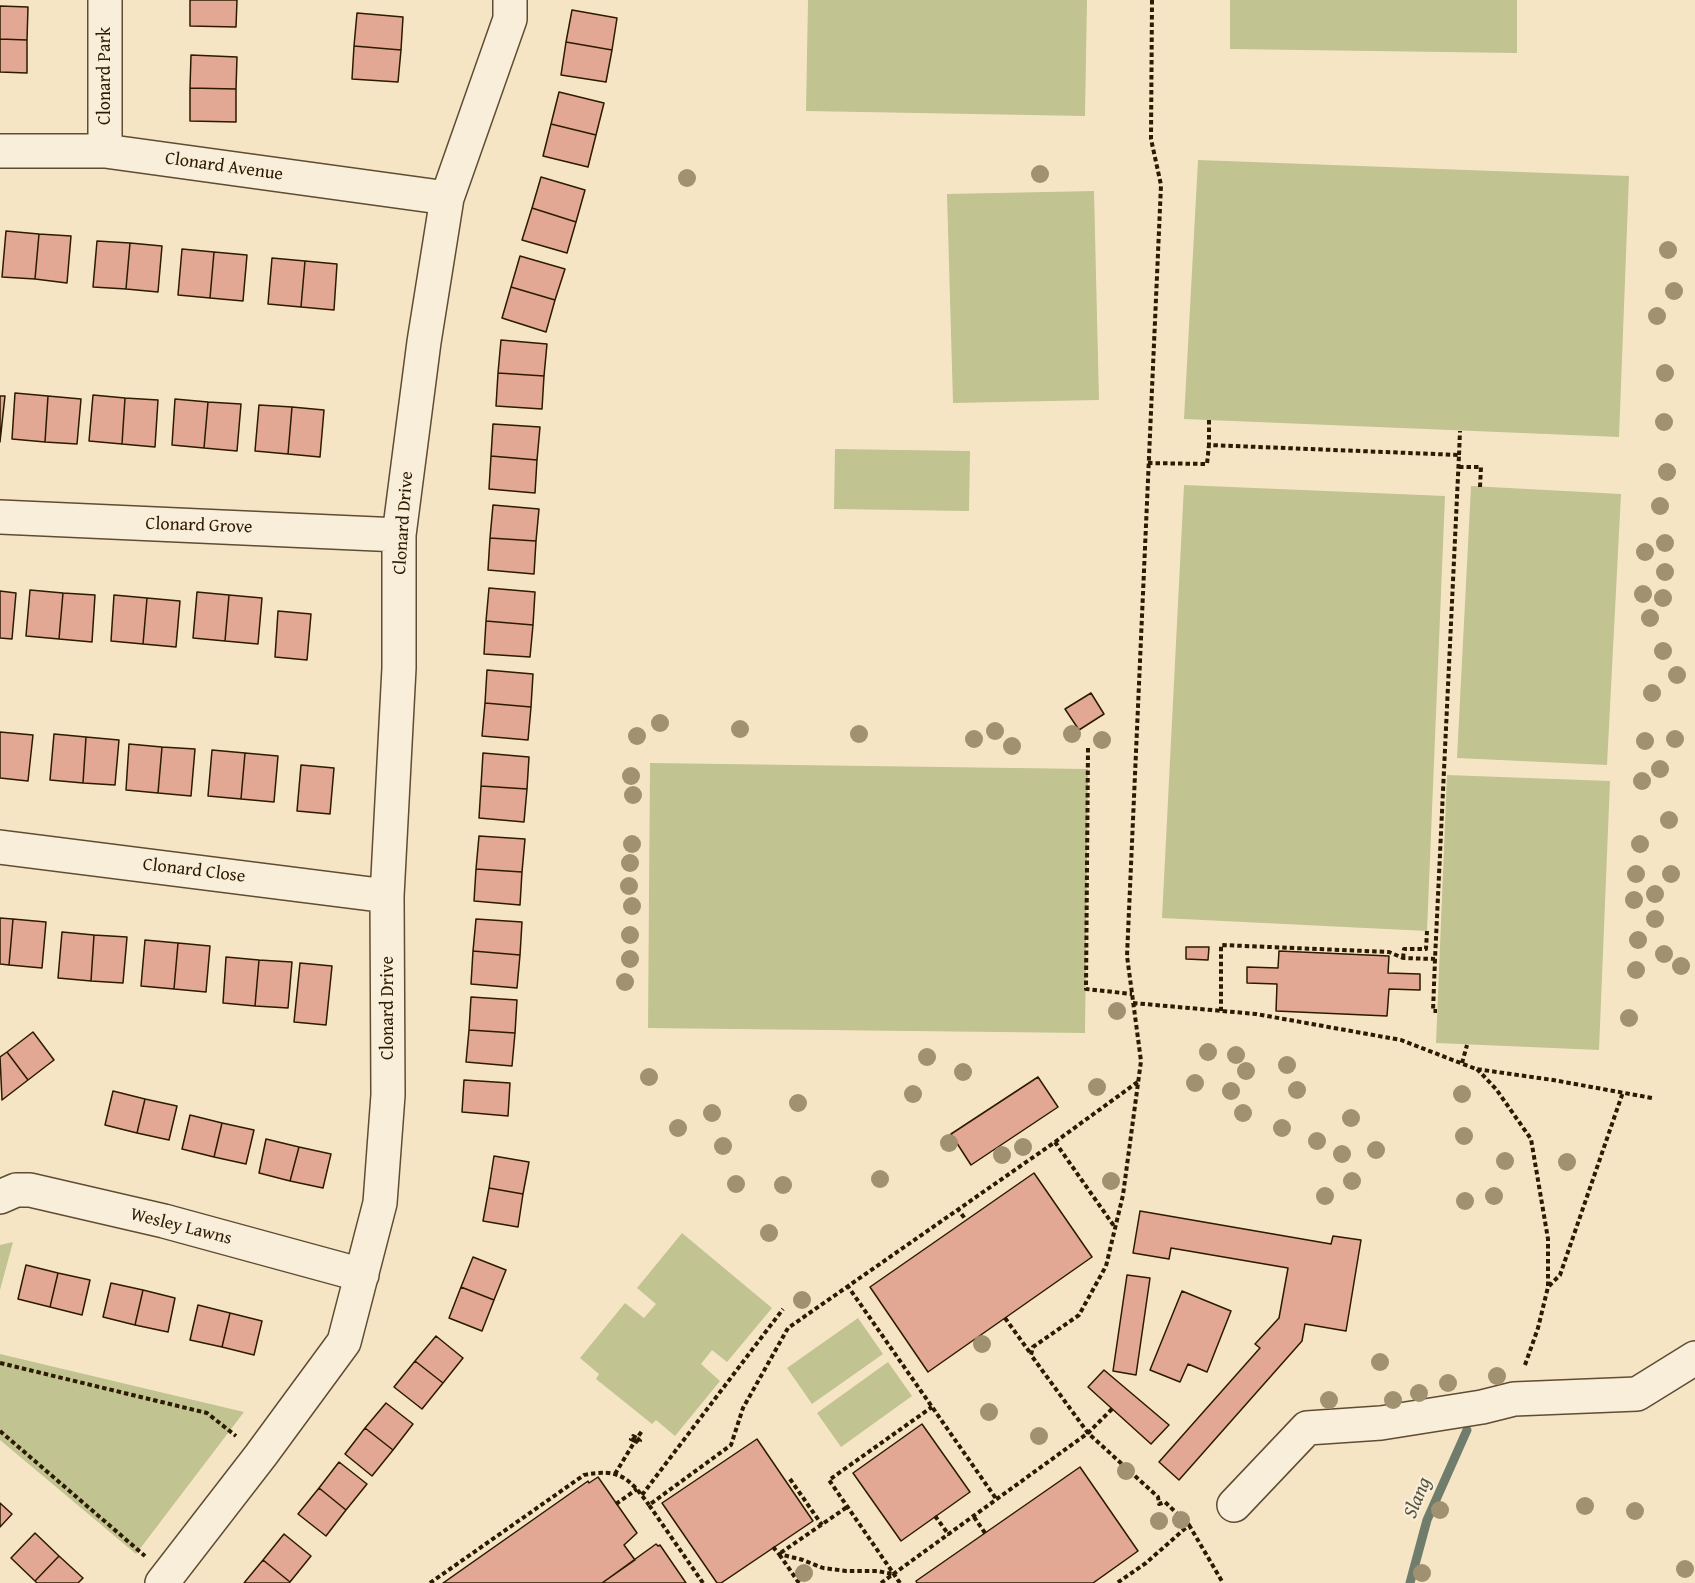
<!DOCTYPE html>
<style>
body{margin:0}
canvas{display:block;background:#f6e5c5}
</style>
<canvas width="1695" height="1583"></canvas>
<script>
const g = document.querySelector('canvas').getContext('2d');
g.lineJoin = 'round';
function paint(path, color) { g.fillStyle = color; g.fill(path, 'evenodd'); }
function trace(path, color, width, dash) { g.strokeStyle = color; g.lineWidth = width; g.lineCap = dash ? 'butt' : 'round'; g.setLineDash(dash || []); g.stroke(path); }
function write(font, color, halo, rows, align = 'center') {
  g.font = font + ' "Gentium Book Plus",serif'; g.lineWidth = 4.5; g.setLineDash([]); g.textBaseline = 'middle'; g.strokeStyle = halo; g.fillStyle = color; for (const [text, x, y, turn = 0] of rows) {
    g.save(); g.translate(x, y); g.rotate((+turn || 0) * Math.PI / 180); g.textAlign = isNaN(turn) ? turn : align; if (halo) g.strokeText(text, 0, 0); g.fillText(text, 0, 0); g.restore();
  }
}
paint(new Path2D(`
 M808 0H1087L1085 116 806 111Z
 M1230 0H1517V53L1230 49Z
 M1198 160 1629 176 1619 437 1184 419Z
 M1094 191 1099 400 953 403 947 194Z
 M835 449 970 451 969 511 834 509Z
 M1184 485 1445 496 1427 931 1162 918Z
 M1471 486 1621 494 1607 765 1457 758Z
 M650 763 1088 769 1085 1033 648 1028Z
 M1447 775 1610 781 1599 1050 1436 1043Z
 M682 1233 772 1308 727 1362 712 1350 701 1364 720 1381 675 1436 656 1420 652 1424 596 1379 599 1374 580 1358 625 1303 644 1318 656 1304 637 1288Z
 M13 1242 0 1290V1245Z
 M858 1318 883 1354 812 1404 787 1368Z
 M0 1354 244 1412 136 1554 0 1440Z
 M888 1362 912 1396 841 1447 817 1413Z`), '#c1c391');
trace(new Path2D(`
 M1410 1583 1427 1520 1467 1430`), '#707d6d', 9);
const building = new Path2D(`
 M190 0H237L236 27 190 26Z
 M0 6 28 7 27 40 0 39Z
 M572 10 617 18 612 50 566 42Z
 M357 13 403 17 401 50 354 46Z
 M0 39 27 40V73L0 72Z
 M566 42 612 50 606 82 561 75Z
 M354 46 401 50 398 82 352 79Z
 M191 55 237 57 236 89 190 88Z
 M190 88 236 89V122L190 121Z
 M559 92 604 103 596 135 551 124Z
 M551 124 596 135 588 167 543 156Z
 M541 177 585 190 576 222 532 208Z
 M532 208 576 222 567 253 522 240Z
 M6 231 39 234 35 279 2 277Z
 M39 234 71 236 67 283 35 279Z
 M97 241 130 243 126 289 93 287Z
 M130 243 162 246 158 292 126 289Z
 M182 249 214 252 210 298 178 295Z
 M214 252 247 255 243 301 210 298Z
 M520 256 565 269 555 300 511 287Z
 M272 258 305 261 301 307 268 304Z
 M305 261 337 264 334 310 301 307Z
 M511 287 555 300 546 332 502 318Z
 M501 340 547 344 544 376 498 373Z
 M498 373 544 376 542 409 496 406Z
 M15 393 48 396 45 442 12 439Z
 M93 395 125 398 122 444 89 441Z
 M0 396H5L0 442Z
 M48 396 81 399 77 444 45 442Z
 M125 398 158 400 155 447 122 444Z
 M175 399 208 402 204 448 172 445Z
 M208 402 241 404 237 451 204 448Z
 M259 405 292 407 288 454 255 451Z
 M292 407 324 410 320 457 288 454Z
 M493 424 540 427 537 460 491 456Z
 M491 456 537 460 535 493 489 489Z
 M493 505 539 509 536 541 490 538Z
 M490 538 536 541 534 574 488 570Z
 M489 588 535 592 533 625 486 621Z
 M30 590 63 593 59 639 26 636Z
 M0 591 16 593 12 639 0 638Z
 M197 592 229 595 225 641 193 638Z
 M63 593 95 595 92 642 59 639Z
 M114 595 147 598 143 644 111 641Z
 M229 595 262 598 258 644 225 641Z
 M147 598 180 601 176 647 143 644Z
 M278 611 311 614 307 660 275 657Z
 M486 621 533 625 530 657 484 654Z
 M487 670 533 674 531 707 485 703Z
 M1091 693 1104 714 1079 730 1065 709Z
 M485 703 531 707 528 740 482 736Z
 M0 732 33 735 28 781 0 778Z
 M54 734 86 737 83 783 50 780Z
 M86 737 119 740 115 785 83 783Z
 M129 744 162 747 158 793 126 790Z
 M162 747 195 749 191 796 158 793Z
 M212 750 245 753 241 799 208 796Z
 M245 753 278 756 274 802 241 799Z
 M483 753 529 757 527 789 481 786Z
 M301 765 334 768 330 814 297 811Z
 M481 786 527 789 524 822 479 818Z
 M479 836 525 839 522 872 476 869Z
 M476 869 522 872 520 905 474 901Z
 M0 918 13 919 9 965 0 964Z
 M13 919 46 922 42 968 9 965Z
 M476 919 522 922 520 955 473 951Z
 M62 932 94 935 91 981 58 978Z
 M94 935 127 937 123 983 91 981Z
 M145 940 178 943 174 989 141 986Z
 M178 943 210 946 206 992 174 989Z
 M1186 947H1209L1208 960 1186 959Z
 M473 951 520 955 517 988 471 984Z
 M1279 951 1389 956 1388 973 1420 974V990L1389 989 1387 1016 1276 1011 1277 984 1247 983V967L1278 968Z
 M226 957 259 960 255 1006 223 1003Z
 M259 960 292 962 288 1008 255 1006Z
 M300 963 332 966 326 1025 294 1022Z
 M471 997 517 1000 515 1033 469 1030Z
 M469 1030 515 1033 512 1066 466 1062Z
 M33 1032 54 1060 28 1080 7 1052Z
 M7 1052 28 1080 2 1100 0 1057Z
 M1038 1077 1058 1107 971 1165 951 1134Z
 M464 1080 510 1083 508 1116 462 1112Z
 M113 1091 145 1099 137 1133 105 1125Z
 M145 1099 177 1106 169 1140 137 1133Z
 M190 1115 222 1123 214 1157 182 1149Z
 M222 1123 254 1130 246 1164 214 1157Z
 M266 1139 299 1147 290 1181 259 1173Z
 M299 1147 331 1154 323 1188 290 1181Z
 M494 1156 529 1162 523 1194 489 1188Z
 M1034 1173 1092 1257 928 1372 870 1287Z
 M489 1188 523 1194 518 1227 483 1221Z
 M1140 1211 1331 1244 1333 1236 1361 1240 1346 1331 1305 1324 1302 1341 1179 1480 1159 1462 1260 1348 1255 1344 1279 1318 1288 1268 1171 1248 1169 1259 1133 1253Z
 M473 1257 506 1270 494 1300 461 1287Z
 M26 1265 58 1273 50 1307 18 1299Z
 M58 1273 90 1280 82 1315 50 1307Z
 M1127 1275 1150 1278 1136 1375 1113 1371Z
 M111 1283 143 1290 135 1325 103 1317Z
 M461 1287 494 1300 482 1331 449 1318Z
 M143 1290 175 1298 168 1332 135 1325Z
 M1182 1291 1231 1311 1207 1372 1188 1364 1180 1382 1150 1370Z
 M198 1305 230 1313 222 1347 190 1340Z
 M230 1313 262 1321 254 1355 222 1347Z
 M436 1336 463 1358 443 1383 415 1361Z
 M415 1361 443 1383 422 1409 394 1387Z
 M1104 1370 1169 1425 1151 1444 1088 1387Z
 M386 1403 413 1424 393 1450 365 1428Z
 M922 1424 970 1492 901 1541 853 1473Z
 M365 1428 393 1450 372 1476 345 1454Z
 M757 1439 813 1521 721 1583H717L662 1503Z
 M339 1462 367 1484 346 1510 319 1488Z
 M1080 1467 1138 1551 1093 1583H917L916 1581Z
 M598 1477 637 1533 624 1545 635 1560 602 1583H443L588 1481 589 1483Z
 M319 1488 346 1510 326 1536 298 1514Z
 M0 1503 12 1514 0 1527Z
 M35 1533 59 1556 35 1581 11 1558Z
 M284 1534 311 1556 290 1582 263 1560Z
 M656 1544 658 1546 660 1545 686 1583H602Z
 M59 1556 83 1578 78 1583H37L35 1581Z
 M263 1560 290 1582 289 1583H244Z`);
paint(building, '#e2a893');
trace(building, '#2c1a01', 1.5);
const minor = new Path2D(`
 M105 0V151
 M0 151H105L447 198
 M0 517 399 535
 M0 847 387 896
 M0 1197 16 1190H30L164 1221 362 1275
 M1234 1505 1307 1428 1381 1423 1482 1407 1514 1399 1637 1394 1695 1358
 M162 1583 261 1455 344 1342 380 1203 388 1095 387 896 399 668V535L424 342 447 198 510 19V0`);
trace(minor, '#5e4d32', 36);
trace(new Path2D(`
 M1209 420V445
 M1459 455 1460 431
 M1148 463 1207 464 1209 445 1459 455 1435 959 1403 958 1389 952 1221 945V1011
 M1459 467H1481L1480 487
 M1088 748 1086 989 1132 994
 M1403 958 1404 949H1426L1427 931
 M1435 959 1433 1011H1437
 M1133 1003 1256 1014 1401 1040 1476 1069 1553 1080 1652 1098
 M1462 1063 1467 1045
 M1477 1069 1496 1089 1531 1139 1548 1239V1287L1538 1328 1525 1365
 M1055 1142 1139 1081
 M957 1208 966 1220
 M847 1285 997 1500
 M1549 1286 1560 1275 1623 1092
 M1005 1318 1031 1354
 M0 1363 207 1413 236 1436
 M1112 1409 1088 1433 1158 1497 1159 1504 1165 1502 1189 1525 1146 1563 1117 1583
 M0 1431 145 1556
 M635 1441 631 1439 633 1436 637 1438
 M615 1474 635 1441 639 1443 640 1441 637 1438 642 1431
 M790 1479 822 1525
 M642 1495 783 1309
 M616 1504 637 1489
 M935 1516 949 1535
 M974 1517 985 1533
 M1189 1525 1223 1583
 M773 1547 779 1554 803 1560 823 1568 846 1571H877L893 1574
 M430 1583 584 1475C618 1468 629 1477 649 1505
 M703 1583 649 1505 731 1445 743 1408 788 1328 1055 1142 1114 1226
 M799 1583 779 1554 847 1507
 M881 1583 1088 1433 1031 1355 1033 1347 1079 1315 1106 1266 1123 1195 1141 1061 1127 956 1161 185 1151 139 1152 0
 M900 1583 829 1480 932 1407`), '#2c1a01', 4, [4.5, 3]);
trace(minor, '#f9eed9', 33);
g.fillStyle = '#a09171';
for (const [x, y] of [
 [1040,174],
 [687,178],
 [1668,250],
 [1674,291],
 [1657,316],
 [1665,373],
 [1664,422],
 [1667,472],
 [1660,506],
 [1665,543],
 [1645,552],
 [1665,572],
 [1643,594],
 [1663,598],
 [1650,618],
 [1663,651],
 [1677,675],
 [1652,693],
 [660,723],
 [740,729],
 [995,731],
 [859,734],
 [1072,734],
 [637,736],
 [974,739],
 [1675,739],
 [1102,740],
 [1645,741],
 [1012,746],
 [1660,769],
 [631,776],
 [1642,781],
 [633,795],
 [1669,820],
 [632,844],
 [1640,844],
 [630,863],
 [1636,874],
 [1671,874],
 [629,886],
 [1655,894],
 [1634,900],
 [632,906],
 [1655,919],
 [630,935],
 [1638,940],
 [1664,954],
 [630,959],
 [1681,966],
 [1636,970],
 [625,982],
 [1117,1011],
 [1629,1018],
 [1208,1052],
 [1236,1055],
 [927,1057],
 [1287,1065],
 [1246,1071],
 [963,1072],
 [649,1077],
 [1195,1083],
 [1097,1087],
 [1297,1090],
 [1231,1091],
 [913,1094],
 [1462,1094],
 [798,1103],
 [712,1113],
 [1243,1113],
 [1351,1118],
 [678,1128],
 [1282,1128],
 [1464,1136],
 [1317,1141],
 [949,1143],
 [723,1146],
 [1023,1147],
 [1376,1150],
 [1342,1154],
 [1002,1155],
 [1505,1161],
 [1567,1162],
 [880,1179],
 [1111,1181],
 [1352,1181],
 [736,1184],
 [783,1185],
 [1325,1196],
 [1494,1196],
 [1465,1201],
 [769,1233],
 [802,1300],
 [982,1344],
 [1380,1362],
 [1497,1376],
 [1448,1383],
 [1419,1393],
 [1329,1400],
 [1393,1400],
 [989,1412],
 [1039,1436],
 [1126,1471],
 [1585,1506],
 [1440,1510],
 [1635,1511],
 [1181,1520],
 [1159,1521],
 [1685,1569],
 [804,1573],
 [1422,1573]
]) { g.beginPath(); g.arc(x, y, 9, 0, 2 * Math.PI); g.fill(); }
write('18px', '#2c1a01', '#f9eed9', [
 ["Clonard Park",105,76,-90],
 ["Clonard Avenue",224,167,8],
 ["Clonard Drive",404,523,-86],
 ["Clonard Grove",199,526,2],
 ["Clonard Close",194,871,7],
 ["Clonard Drive",388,1008,-90],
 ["Wesley Lawns",181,1227,14]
]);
write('italic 20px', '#545440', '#f9eed9', [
 ["Slang",1418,1498,-68]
]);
</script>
